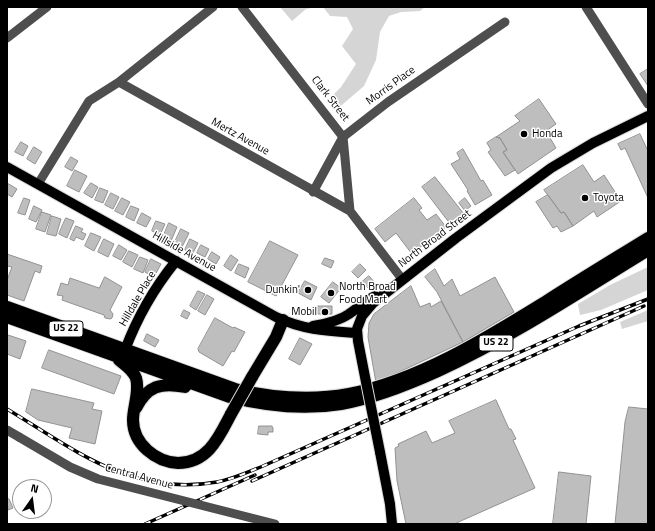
<!DOCTYPE html>
<style>
body{margin:0}
#map{position:relative;width:655px;height:531px;overflow:hidden;background:#fff;font-family:"Titillium Web",sans-serif}
canvas{display:block}
.frame{position:absolute;inset:0;border:8px solid #000;pointer-events:none}
.north{position:absolute;left:12px;top:479px;width:40px;height:40px;box-sizing:border-box;background:#fff;border:1px solid #999;border-radius:50%;rotate:14deg;font-size:11px;font-weight:700;line-height:16px;text-align:center;color:#000}
.north::after{content:'';display:block;margin:auto;width:14px;height:18px;background:#000;clip-path:polygon(50% 0,100% 100%,50% 72%,0 100%)}
</style>
<div id="map">
<canvas width="655" height="531"></canvas>
<div class="frame"></div>
<div class="north">N</div>
</div>
<script>
const g = document.querySelector('canvas').getContext('2d');
g.lineJoin = 'round';
function paint(path, color) { g.fillStyle = color; g.fill(path, 'evenodd'); }
function trace(path, color, width, dash) { g.strokeStyle = color; g.lineWidth = width; g.lineCap = dash ? 'butt' : 'round'; g.setLineDash(dash || []); g.stroke(path); }
function write(font, color, halo, rows, align = 'center') {
  g.font = font + ' "Titillium Web",sans-serif'; g.lineWidth = 3; g.setLineDash([]); g.textBaseline = 'middle'; g.strokeStyle = halo; g.fillStyle = color; for (const [text, x, y, turn = 0] of rows) {
    g.save(); g.translate(x, y); g.rotate((+turn || 0) * Math.PI / 180); g.textAlign = isNaN(turn) ? turn : align; if (halo) g.strokeText(text, 0, 0); g.fillText(text, 0, 0); g.restore();
  }
}
paint(new Path2D(`
 M280 7H316L306 9 292 21Z
 M323 7H425L420 11 401 12 389 16 380 32 376 60 364 86 336 110 328 100 341 87 356 64 342 46 353 29 347 17 330 16Z
 M648 267V290L601 310 580 315 578 304 610 285Z
 M648 310V321L622 329 620 322Z`), '#d5d5d5');
const building = new Path2D(`
 M648 69V86L640 74Z
 M539 99 556 124 546 131 556 148 518 174 503 152 507 150 500 138 496 137 520 121 515 116Z
 M640 134 648 151V198L625 148 621 150 618 144Z
 M496 137 500 138 507 150 503 152 515 170 505 176 488 152 491 150 487 143Z
 M21 142 28 146 23 156 15 152Z
 M34 147 42 152 35 164 27 159Z
 M463 149 481 181 483 180 492 195 475 205 467 191 468 190 451 164 460 159 457 153Z
 M71 157 78 161 72 171 65 167Z
 M583 165 594 182 604 175 621 201 597 217 594 211 573 226 564 212 561 213 544 190Z
 M75 170 87 176 79 192 67 186Z
 M435 177 464 214 451 225 422 187Z
 M7 183 17 189 12 197 7 194Z
 M91 183 98 187 92 198 84 193Z
 M100 188 108 191 103 203 95 200Z
 M111 193 119 197 113 209 105 205Z
 M548 195 561 213 564 212 573 226 561 232 557 226 553 228 536 202Z
 M24 198 30 200 25 215 18 213Z
 M122 198 130 202 123 215 115 211Z
 M414 198 422 208 419 210 427 220 436 214 446 227 412 254 396 233 385 242 375 229Z
 M465 198 471 206 465 211 459 203Z
 M34 206 42 210 36 222 29 219Z
 M131 206 139 209 134 221 126 217Z
 M42 212 51 215 45 232 36 229Z
 M142 213 151 218 146 227 137 223Z
 M52 216 61 219 56 236 47 234Z
 M66 218 74 221 67 238 59 234Z
 M156 221 165 224 160 235 152 231Z
 M169 223 177 227 171 241 163 237Z
 M76 226 83 229 81 232 86 234 83 240 76 237 74 241 70 239Z
 M181 229 189 233 182 247 174 244Z
 M91 233 101 237 94 251 85 246Z
 M104 239 114 244 108 257 98 252Z
 M190 239 198 243 193 253 185 250Z
 M270 241 298 255 276 296 248 282Z
 M119 245 127 250 121 260 113 256Z
 M201 245 209 249 205 257 197 253Z
 M129 251 138 255 132 267 123 262Z
 M212 252 220 257 216 264 208 259Z
 M7 254 42 266 40 273 35 271 24 301 7 295V280L12 267 7 266Z
 M231 255 238 260 231 271 224 266Z
 M140 257 148 260 143 273 134 269Z
 M325 258 334 261 331 268 322 264Z
 M151 259 161 264 154 277 145 272Z
 M239 264 249 268 245 278 235 273Z
 M360 264 366 270 358 278 352 272Z
 M435 269 444 286 452 279 460 296 495 277 514 312 463 342 437 292 425 277Z
 M369 276 377 285 371 291 362 282Z
 M105 277 122 287 110 310 113 314 112 318 110 319 105 318 104 315 62 300 63 296 57 295 61 283 68 285 70 278 99 288Z
 M305 281 317 287 311 300 298 293Z
 M333 282 341 288 329 303 321 297Z
 M411 286 420 307 430 303 431 307 441 301 463 342 376 383 368 337 369 323 374 314Z
 M198 291 205 294 196 310 190 306Z
 M207 295 214 299 205 315 198 311Z
 M318 306H332V314H318Z
 M184 310 190 313 187 319 181 316Z
 M215 318 233 328 234 327 245 332 234 352 232 351 223 366 199 352 198 349Z
 M147 334 159 340 155 347 144 341Z
 M8 335 26 341 20 359 7 354Z
 M300 338 312 344 300 365 289 359Z
 M49 350 121 376 114 394 42 368Z
 M32 389 94 403 92 409 102 411 95 444 69 438 72 428 38 420 26 412Z
 M496 400 509 429H511L516 439 513 440 535 488 454 524H406L397 481 395 448 399 446 398 444 426 431 432 443 455 433 449 421Z
 M629 407 648 409V524H615L625 422Z
 M259 426H272L273 428V432H268V435L258 434Z
 M559 472 591 476 586 524H553Z
 M9 499 13 508 8 510 7 500Z`);
paint(building, '#bebebe');
trace(building, '#929292', 1);
const major = new Path2D(`
 M7 167 276 317C303 330 328 331 357 333
 M313 326C325 324 339 321 349 314 358 308 365 301 375 296
 M125 350C137 318 154 288 176 261
 M366 382 358 341 357 329 362 316 373 303 456 238 551 168 593 143 648 116
 M380 452 390 504 392 524`);
const highway = new Path2D(`
 M7 307 235 389C273 398 311 401 349 394 419 380 485 339 545 302 579 280 614 259 648 238
 M7 317 230 397C266 406 304 410 341 404 375 398 407 385 438 371 512 337 579 292 648 250
 M119 360C125 365 133 370 136 378 140 391 133 407 133 420 133 444 156 462 178 463 208 463 219 437 231 414
 M252 377 276 337 283 320
 M136 408C147 386 161 382 185 387`);
trace(major, '#dbdbdb', 12);
trace(highway, '#dbdbdb', 14);
trace(new Path2D(`
 M242 7 343 137 350 211 402 279
 M586 7 648 104
 M7 38 47 7
 M119 82 350 211
 M38 184 89 101 119 82 213 7
 M313 192 343 137 388 102 505 22
 M7 430 19 437`), '#4e4e4e', 9);
trace(major, '#000', 10);
trace(highway, '#000', 12);
const rail = new Path2D(`
 M7 409C75 450 132 497 217 482 233 479 248 472 263 466L579 326 648 299
 M252 481 644 306
 M145 524 255 475`);
trace(rail, '#000', 3.5);
trace(rail, '#fff', 2, [6]);
const majorBridge = new Path2D(`
 M366 382 380 452`);
const highwayBridge = new Path2D(`
 M231 414 252 377`);
trace(majorBridge, '#dbdbdb', 12, []);
trace(highwayBridge, '#dbdbdb', 14, []);
trace(new Path2D(`
 M19 437 70 467 98 479 275 524`), '#4e4e4e', 9);
trace(majorBridge, '#000', 10);
trace(highwayBridge, '#000', 12);
for (const [x, y, r, color] of [
 [524,134,4,"#000"],
 [585,198,4,"#000"],
 [308,290,4,"#000"],
 [331,293,4,"#000"],
 [325,312,4,"#000"]
]) { const dot = new Path2D(); dot.arc(x, y, r, 0, 2 * Math.PI); g.fillStyle = color; g.fill(dot); trace(dot, '#fff', 1.5); }
for (const [x, y, w] of [
 [66,329,34],
 [496,343,34]
]) { const box = new Path2D(); box.roundRect(x - w / 2, y - 8, w, 16, 3); g.fillStyle = '#fff'; g.fill(box); trace(box, '#000', 1); }
write('bold 10px', '#000', null, [
 ["US 22",66,329],
 ["US 22",496,343]
]);
write('11px', '#000', '#fff', [
 ["Morris Place",391,86,-36],
 ["Clark Street",330,99,52],
 ["Mertz Avenue",240,137,29],
 ["North Broad Street",435,239,-37],
 ["Hillside Avenue",184,252,29],
 ["Hilldale Place",138,299,-60],
 ["Central Avenue",139,477,15]
]);
write('11px', '#000', '#fff', [
 ["Honda",532,134],
 ["Toyota",593,198],
 ["North Broad",339,287],
 ["Food Mart",339,300],
 ["Dunkin'",300,290,"right"],
 ["Mobil",317,312,"right"]
], 'left');
</script>
